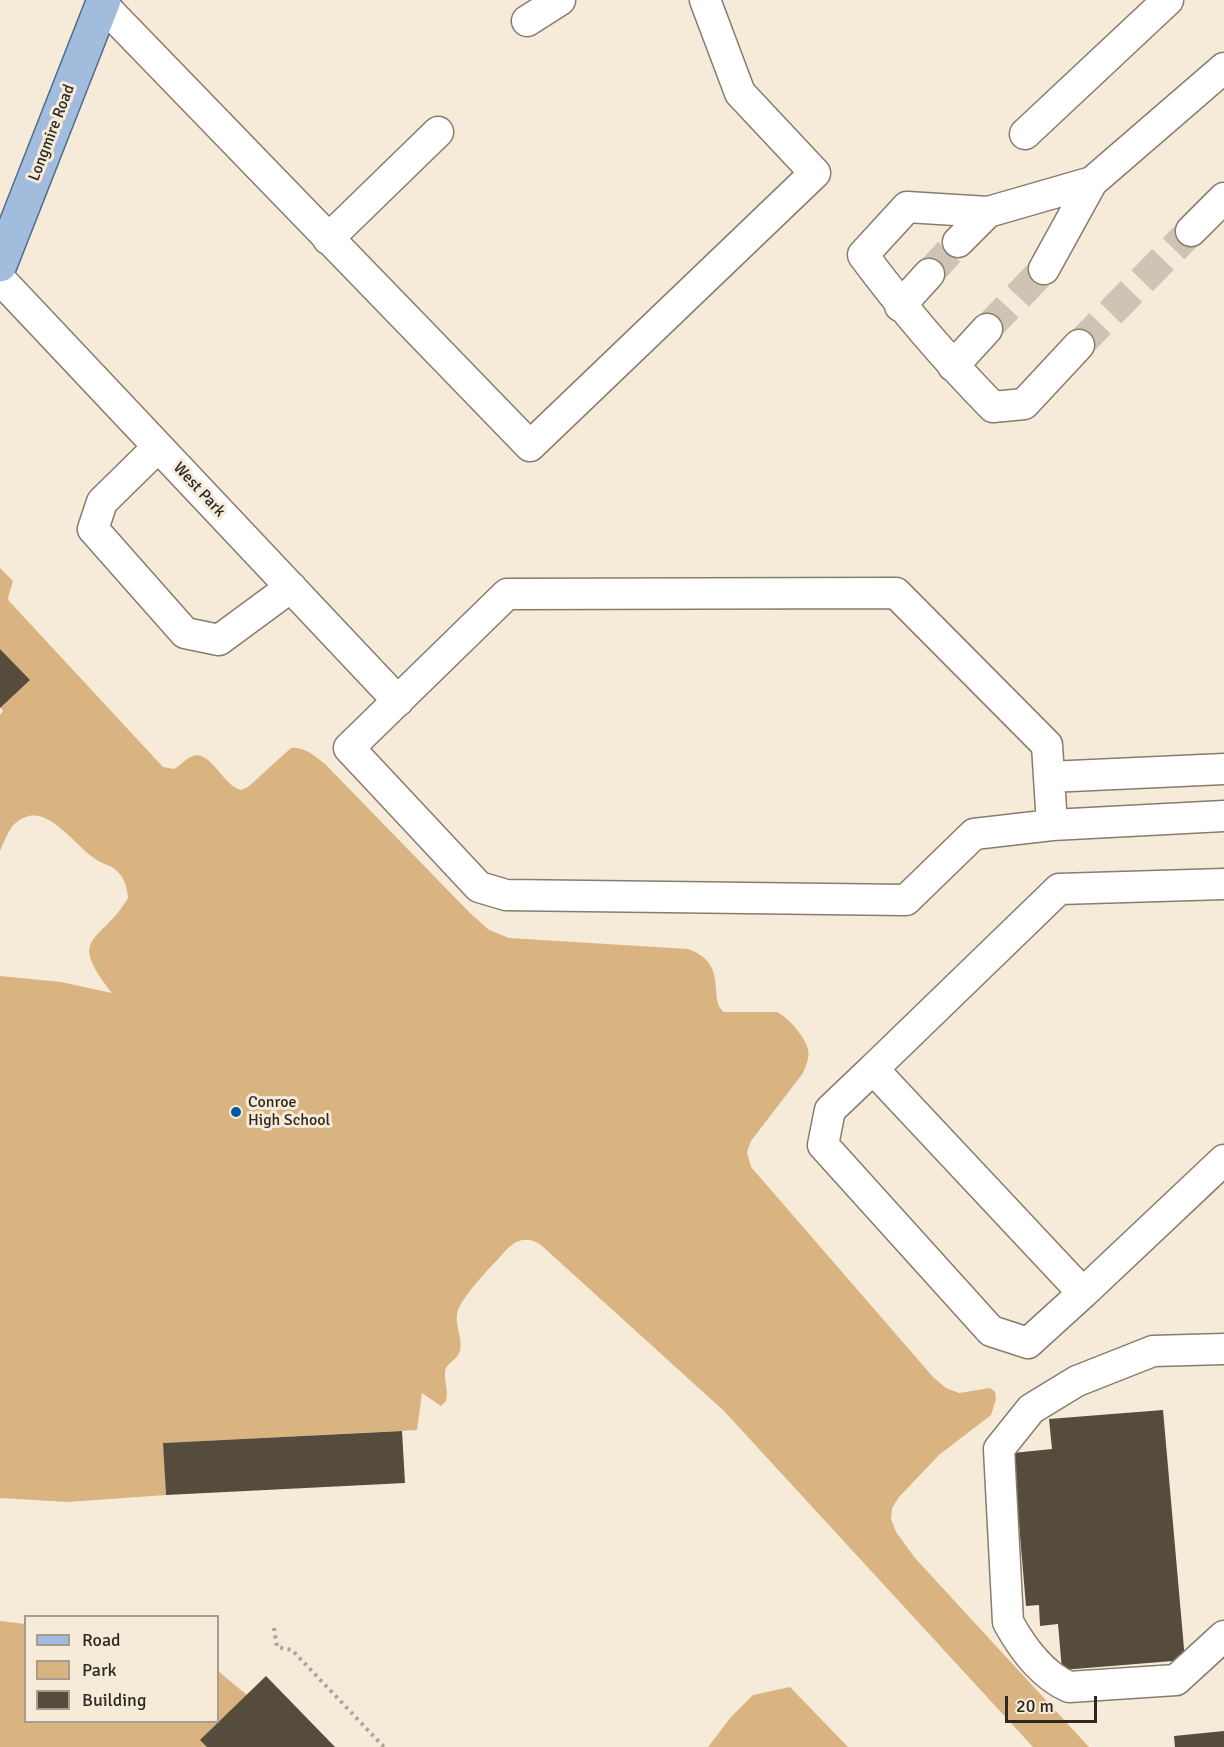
<!DOCTYPE html>
<style>
body{margin:0}
#map{position:relative;width:1224px;height:1747px;overflow:hidden;background:#f6ead9;font-family:Signika,sans-serif}
canvas{display:block}
.legend{position:absolute;left:24px;top:1615px;width:195px;height:108px;box-sizing:border-box;background:#f6ead9;border:2px solid #a69c90;margin:0;padding:8px 10px;list-style:none;font-size:18px;color:#2d2822}
.legend li{display:flex;align-items:center;gap:12px;height:30px}
.legend b{width:30px;border:2px solid #a69c90}
.scale{position:absolute;left:1005px;top:1696px;width:92px;height:27px;box-sizing:border-box;border:3px solid #2d2822;border-top:0;padding-left:8px;font-size:18px;line-height:21px;white-space:nowrap;color:#2d2822;-webkit-text-stroke:4px #f6ead9;paint-order:stroke}
</style>
<div id="map">
<canvas width="1224" height="1747"></canvas>
<ul class="legend">
<li><b style="height:8px;background:#a1bcdd"></b>Road</li>
<li><b style="height:16px;background:#d9b480"></b>Park</li>
<li><b style="height:16px;background:#564c3d"></b>Building</li>
</ul>
<div class="scale">20 m</div>
</div>
<script>
const g = document.querySelector('canvas').getContext('2d');
g.lineJoin = 'round';
function paint(path, color) { g.fillStyle = color; g.fill(path, 'evenodd'); }
function trace(path, color, width, dash) { g.strokeStyle = color; g.lineWidth = width; g.lineCap = dash ? 'butt' : 'round'; g.setLineDash(dash || []); g.stroke(path); }
function write(font, color, halo, rows, align = 'center') {
  g.font = font + ' Signika,sans-serif'; g.lineWidth = 6; g.setLineDash([]); g.textBaseline = 'middle'; g.strokeStyle = halo; g.fillStyle = color; for (const [text, x, y, turn = 0] of rows) {
    g.save(); g.translate(x, y); g.rotate((+turn || 0) * Math.PI / 180); g.textAlign = isNaN(turn) ? turn : align; if (halo) g.strokeText(text, 0, 0); g.fillText(text, 0, 0); g.restore();
  }
}
paint(new Path2D(`
 M0 568 13 581 8 598 9 601 163 767 174 769C180 766 186 758 193 756 211 750 224 787 241 790L248 787 291 748C304 746 315 756 325 764L469 912 489 930 509 938 688 949C730 964 707 999 724 1012H777C789 1018 804 1036 808 1049 810 1058 806 1065 803 1073L751 1141 747 1152 751 1167 933 1377 946 1388 959 1393 990 1388 995 1392 996 1399 991 1415 939 1455 899 1497 892 1508 891 1519 896 1532 915 1558 1089 1747H1033L724 1411 541 1245C529 1237 519 1238 508 1248 496 1262 459 1298 457 1314 455 1327 463 1338 460 1351 457 1361 445 1363 445 1373 444 1383 449 1391 446 1401L441 1406 422 1393 417 1430 164 1443 166 1495 68 1502 0 1498V976L61 982 112 993C66 934 100 945 128 898 127 888 125 879 118 872 112 865 101 864 94 858 76 846 52 811 29 816 10 821 7 836 0 851V715L3 711 0 707 29 680 0 649Z
 M0 1621 25 1624 26 1722H218V1671L247 1695 335 1747H0Z
 M790 1687 848 1747H708L731 1717 753 1695Z`), '#d9b480');
paint(new Path2D(`
 M0 649 30 680 0 708Z
 M1163 1410 1185 1660 1062 1670 1058 1624 1040 1626 1039 1605 1026 1606 1013 1453 1052 1449 1049 1419Z
 M402 1431 405 1483 166 1495 163 1443Z
 M266 1676 335 1747H207L200 1740Z
 M1224 1731V1747H1175L1174 1736Z`), '#564c3d');
trace(new Path2D(`
 M929 274 958 242
 M987 329 1044 269
 M1079 345 1191 231`), '#cec3b4', 30, [30, 15]);
const minor = new Path2D(`
 M102 4 530 446 815 173 740 93 705 0
 M527 21 560 0
 M1025 134 1168 0
 M988 212 907 207 863 255C903 309 946 359 993 407L1024 404 1079 345
 M1191 231 1224 198
 M328 239 438 132
 M958 242 988 212 1092 182
 M1044 269 1092 182 1224 68
 M0 279 398 701
 M900 306 929 274
 M953 366 987 329
 M158 447 102 502 93 529 185 633 219 640 291 587
 M1049 777 1224 769
 M1052 825 1047 745 896 593 507 594 349 748 479 887 506 895 906 900 974 834 1052 825 1224 816
 M1224 884 1059 889 873 1069 1083 1293 1224 1160
 M873 1069 830 1110 823 1145 991 1331 1028 1343 1083 1293
 M1224 1349 1153 1351 1077 1381 1031 1409 999 1449 1008 1622C1021 1646 1042 1675 1069 1687L1176 1680 1224 1636`);
const major = new Path2D(`
 M0 265 104 0`);
trace(minor, '#877c6d', 33);
trace(major, '#4f6c8d', 36);
trace(new Path2D(`
 M274 1628 277 1647 292 1650 384 1747`), '#aca396', 4, [3, 4.5]);
trace(minor, '#fff', 30);
trace(major, '#a1bcdd', 33);
for (const [x, y, r, color] of [
 [236,1112,6,"#0257a5"]
]) { const dot = new Path2D(); dot.arc(x, y, r, 0, 2 * Math.PI); g.fillStyle = color; g.fill(dot); trace(dot, '#f6ead9', 2); }
write('16px', '#2d2822', '#f6ead9', [
 ["Longmire Road",52,133,-69],
 ["West Park",199,490,47]
]);
write('16px', '#2d2822', '#f6ead9', [
 ["Conroe",248,1103],
 ["High School",248,1121]
], 'left');
</script>
